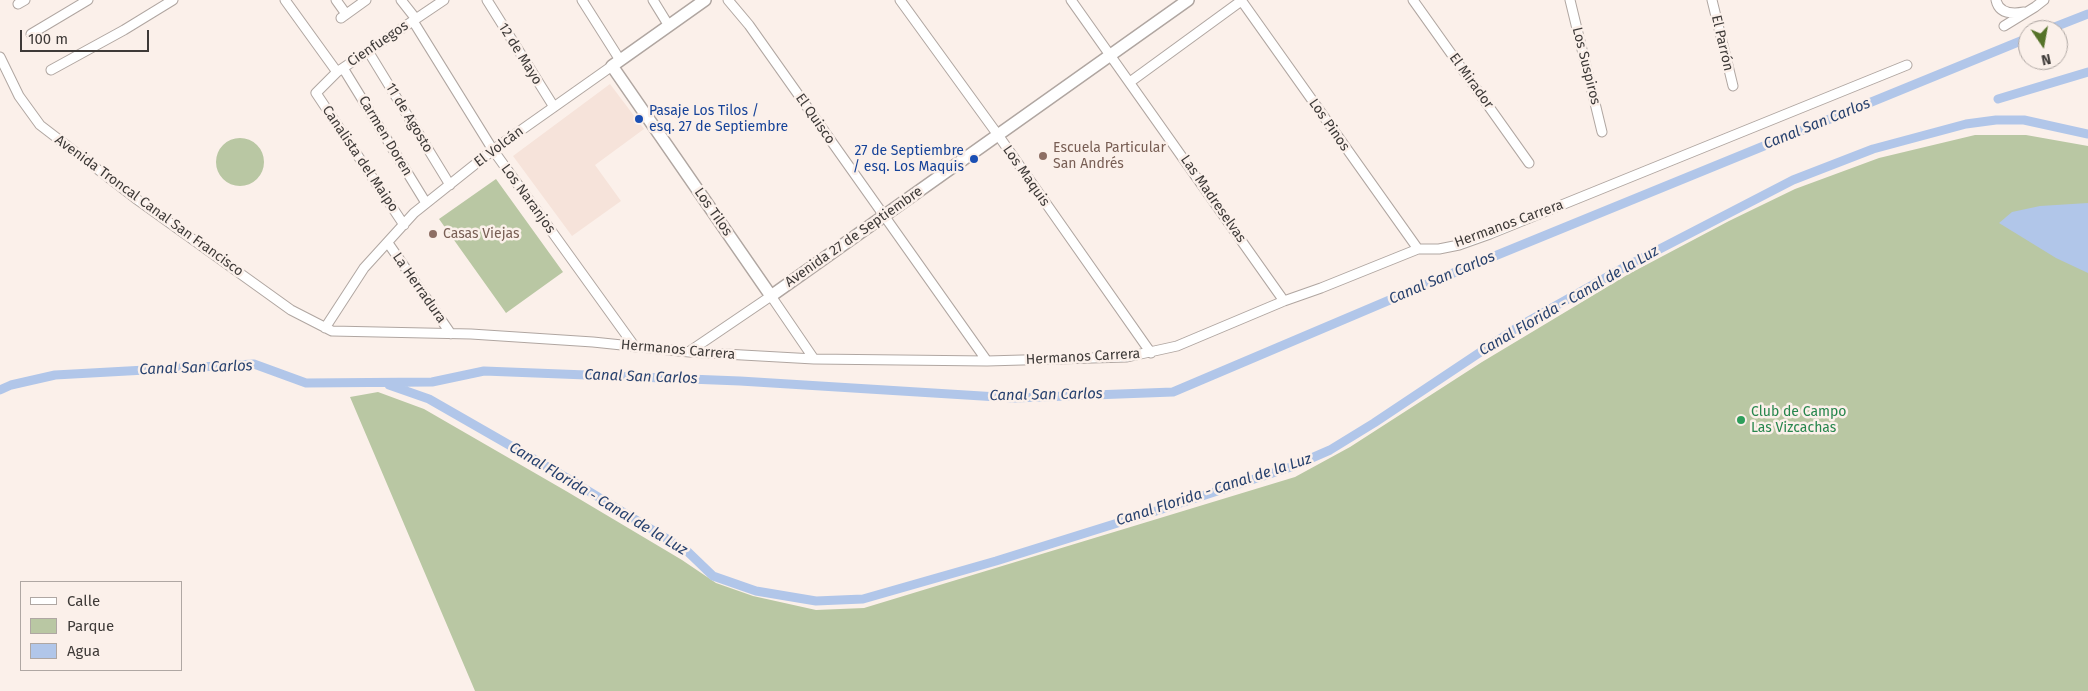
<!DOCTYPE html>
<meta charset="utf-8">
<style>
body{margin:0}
#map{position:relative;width:2088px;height:691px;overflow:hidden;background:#fbf0ea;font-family:"Fira Sans",sans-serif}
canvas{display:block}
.legend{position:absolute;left:20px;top:581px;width:162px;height:90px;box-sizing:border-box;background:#fbf0ea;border:1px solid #afa7a3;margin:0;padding:6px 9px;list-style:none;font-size:15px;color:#3e3a38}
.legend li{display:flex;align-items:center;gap:10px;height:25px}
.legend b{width:25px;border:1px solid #afa7a3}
.north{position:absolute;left:2018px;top:20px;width:50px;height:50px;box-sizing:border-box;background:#fbf0ea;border:1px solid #afa7a3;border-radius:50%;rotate:168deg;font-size:14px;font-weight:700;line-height:20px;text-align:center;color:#3e3a38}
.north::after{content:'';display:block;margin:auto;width:18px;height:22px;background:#557329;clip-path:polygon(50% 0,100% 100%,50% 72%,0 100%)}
.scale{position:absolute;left:20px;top:30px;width:129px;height:22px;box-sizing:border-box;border:2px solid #3e3a38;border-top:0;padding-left:6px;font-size:15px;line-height:18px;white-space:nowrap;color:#3e3a38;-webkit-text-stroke:4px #fbf0ea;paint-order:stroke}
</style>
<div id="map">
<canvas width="2088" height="691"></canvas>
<ul class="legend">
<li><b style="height:6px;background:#fff"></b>Calle</li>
<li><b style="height:14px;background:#b9c7a3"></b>Parque</li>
<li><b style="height:14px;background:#b1c6e9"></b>Agua</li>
</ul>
<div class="north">N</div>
<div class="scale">100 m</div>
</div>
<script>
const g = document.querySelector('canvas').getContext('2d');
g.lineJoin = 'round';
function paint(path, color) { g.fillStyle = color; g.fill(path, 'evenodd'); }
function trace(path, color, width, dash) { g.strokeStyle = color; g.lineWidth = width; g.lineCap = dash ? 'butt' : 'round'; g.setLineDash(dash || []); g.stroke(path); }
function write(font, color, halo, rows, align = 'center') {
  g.font = font + ' "Fira Sans",sans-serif'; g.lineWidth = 5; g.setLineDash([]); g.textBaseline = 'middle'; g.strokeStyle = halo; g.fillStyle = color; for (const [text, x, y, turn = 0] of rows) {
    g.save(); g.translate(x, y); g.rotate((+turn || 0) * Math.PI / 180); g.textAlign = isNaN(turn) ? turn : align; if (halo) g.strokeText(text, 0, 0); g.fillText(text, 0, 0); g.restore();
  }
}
paint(new Path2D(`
 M610 84 644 129 595 165 621 201 572 236 513 156Z`), '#f6e3da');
paint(new Path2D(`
 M1975 135H2026L2088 146V691H475L350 397 378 392 424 409 566 491 682 560 716 583 753 596 816 610 864 608 1295 477 1350 447 1482 362 1627 275 1729 221 1795 189 1879 158Z
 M216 162a24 24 0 1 1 48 0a24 24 0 1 1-48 0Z
 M496 179 563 272 506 313 439 219Z`), '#b9c7a3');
paint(new Path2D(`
 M2088 203V273L2056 258 1999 223 2012 212 2040 206Z`), '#b1c6e9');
trace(new Path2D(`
 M2047 30 2088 14
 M1998 99 2088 72
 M389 385 429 399 572 481 687 551 713 576 756 591 816 601 863 599 996 561 1156 511 1291 467 1330 450 1374 423 1518 327 1623 268 1793 180 1873 149 1966 124 1996 120H2024L2088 134
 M0 390 11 385 55 375 254 364 306 383 432 382 484 371 740 381 1014 398 1173 392 1458 271 2028 38`), '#b1c6e9', 9);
const street = new Path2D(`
 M285 0 337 72
 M336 0 346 14
 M401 0 416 19
 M487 0 554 107
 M582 0 620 60
 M653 0 669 26
 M728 0 749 25 987 361
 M900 0 998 135 1151 353
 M1071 0 1284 301
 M1241 0 1418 249
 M1413 0 1529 163
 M1570 0 1602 132
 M1712 0 1733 86
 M1996 0C1999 14 2013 14 2024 12
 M18 4 25 0
 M341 18 366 0
 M413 21 493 150 635 347
 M2004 26 2035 7 2044 0
 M31 34 88 0
 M368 51 450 185
 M0 57 19 96 40 125 135 198 291 310 332 331 471 334 593 342 689 352 814 359 987 361 1127 357 1177 346 1284 301 1321 288 1418 249H1439L1459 245 1490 234 1907 65
 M343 68 426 203
 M51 70 124 30 173 0
 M1130 82 1241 1
 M404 225 316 93 337 72 444 0
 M388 243 451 334
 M325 328 364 268 414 213 493 150 612 66
 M690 351 771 296 814 359`);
const secondary = new Path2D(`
 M705 0 612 66 771 296 1188 0`);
trace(street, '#b0a6a1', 11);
trace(secondary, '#b0a6a1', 14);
trace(street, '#fff', 9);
trace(secondary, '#fff', 11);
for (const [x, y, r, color] of [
 [639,119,5,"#1a4fb4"],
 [1043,156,5,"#8d6e63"],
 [974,159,5,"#1a4fb4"],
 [433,234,5,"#8d6e63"],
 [1741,420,5,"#2e9e5b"]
]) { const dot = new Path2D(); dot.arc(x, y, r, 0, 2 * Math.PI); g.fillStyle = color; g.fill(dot); trace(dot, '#fbf0ea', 2); }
write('14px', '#3e3a38', '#fbf0ea', [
 ["El Parrón",1722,43,77],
 ["Cienfuegos",378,44,-34],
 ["12 de Mayo",520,54,58],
 ["Los Suspiros",1586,66,76],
 ["El Mirador",1471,81,54],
 ["11 de Agosto",409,118,59],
 ["El Quisco",815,119,55],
 ["Los Pinos",1329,125,55],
 ["Carmen Doren",385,136,59],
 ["El Volcán",499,147,-37],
 ["Canalista del Maipo",360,159,56],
 ["Los Maquis",1026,176,55],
 ["Los Naranjos",528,199,54],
 ["Las Madreselvas",1213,199,55],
 ["Avenida Troncal Canal San Francisco",149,206,36],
 ["Los Tilos",713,212,55],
 ["Hermanos Carrera",1509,224,-20],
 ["Avenida 27 de Septiembre",854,237,-35],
 ["La Herradura",419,288,55],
 ["Hermanos Carrera",678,350,5],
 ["Hermanos Carrera",1083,357,-3]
]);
write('14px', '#164399', '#fbf0ea', [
 ["Pasaje Los Tilos /",649,111],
 ["esq. 27 de Septiembre",649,127],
 ["27 de Septiembre",964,151,"right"],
 ["/ esq. Los Maquis",964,167,"right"]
], 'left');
write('14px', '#785e54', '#fbf0ea', [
 ["Escuela Particular",1053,148],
 ["San Andrés",1053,164],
 ["Casas Viejas",443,234]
], 'left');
write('14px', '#27864d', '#fbf0ea', [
 ["Club de Campo",1751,412],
 ["Las Vizcachas",1751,428]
], 'left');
write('italic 15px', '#27416e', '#fbf0ea', [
 ["Canal San Carlos",1817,124,-22],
 ["Canal San Carlos",1442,278,-23],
 ["Canal Florida - Canal de la Luz",1569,301,-30],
 ["Canal San Carlos",196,368,-2],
 ["Canal San Carlos",641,377,2],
 ["Canal San Carlos",1046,395,-1],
 ["Canal Florida - Canal de la Luz",1214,490,-18],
 ["Canal Florida - Canal de la Luz",598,499,31]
]);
</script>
